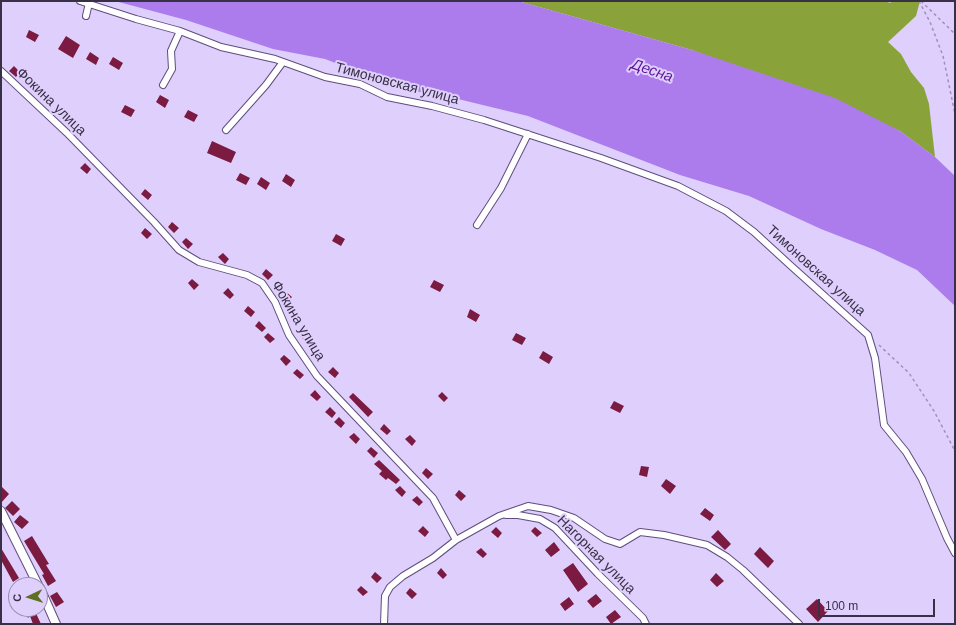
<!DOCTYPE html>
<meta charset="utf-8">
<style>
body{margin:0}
#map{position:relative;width:956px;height:625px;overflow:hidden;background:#dfcffc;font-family:Arial,sans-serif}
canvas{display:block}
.frame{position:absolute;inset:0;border:2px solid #383046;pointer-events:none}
.north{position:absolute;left:8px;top:577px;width:40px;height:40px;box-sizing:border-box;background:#dfcffc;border:1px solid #9c8fb3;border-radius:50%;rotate:266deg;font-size:11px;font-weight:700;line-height:16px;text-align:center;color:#383046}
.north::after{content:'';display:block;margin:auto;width:14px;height:18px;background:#5e7120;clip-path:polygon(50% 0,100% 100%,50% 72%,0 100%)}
.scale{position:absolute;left:818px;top:599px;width:117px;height:18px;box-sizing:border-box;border:2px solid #383046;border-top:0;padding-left:5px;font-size:12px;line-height:14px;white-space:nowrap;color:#383046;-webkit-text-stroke:3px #dfcffc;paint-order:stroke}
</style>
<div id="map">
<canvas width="956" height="625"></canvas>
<div class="frame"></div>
<div class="north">С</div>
<div class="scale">100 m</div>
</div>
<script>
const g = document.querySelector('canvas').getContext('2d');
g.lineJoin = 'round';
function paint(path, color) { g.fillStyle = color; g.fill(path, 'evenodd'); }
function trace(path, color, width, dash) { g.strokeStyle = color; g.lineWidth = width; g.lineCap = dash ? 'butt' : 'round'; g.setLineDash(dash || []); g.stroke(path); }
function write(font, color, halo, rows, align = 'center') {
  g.font = font + ' Arial,sans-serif'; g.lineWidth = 4; g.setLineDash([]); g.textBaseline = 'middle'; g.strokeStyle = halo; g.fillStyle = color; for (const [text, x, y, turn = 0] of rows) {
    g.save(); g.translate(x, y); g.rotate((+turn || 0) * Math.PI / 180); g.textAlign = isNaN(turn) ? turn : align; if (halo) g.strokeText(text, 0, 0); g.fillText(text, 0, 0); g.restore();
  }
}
paint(new Path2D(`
 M518 1H888L889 3 895 1H920L916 16 888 42 901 54 911 72 924 88 929 104 935 157 900 131 692 50Z`), '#89a23a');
paint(new Path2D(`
 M115 1H518L692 50 835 98 900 131 935 157 955 176V306L917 270 875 250 821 229 749 196 680 175 528 116 458 99 404 89 325 59 273 49 186 20Z`), '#ac7ced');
paint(new Path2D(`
 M29 30 39 35 35 42 26 37Z
 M66 36 80 45 73 58 58 49Z
 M90 52 99 58 96 65 86 59Z
 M113 57 123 63 119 70 109 64Z
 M14 66 20 72 16 77 9 71Z
 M31 79 38 85 33 89 27 83Z
 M160 95 169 100 165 108 156 102Z
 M125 105 135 110 131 117 121 112Z
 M188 110 198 115 194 122 184 117Z
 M212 141 236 152 231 163 207 153Z
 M85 163 91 169 87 174 80 168Z
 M240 173 250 178 246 185 236 180Z
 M286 174 295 180 291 187 282 181Z
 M261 177 270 183 266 190 257 184Z
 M145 189 152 195 148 200 141 194Z
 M172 222 179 228 174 233 168 227Z
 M145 228 152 234 147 239 141 233Z
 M336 234 345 239 341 246 332 241Z
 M186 238 193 244 188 249 182 242Z
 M223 253 229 259 225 264 218 257Z
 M266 269 273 275 268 280 262 274Z
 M192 279 199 285 194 290 188 283Z
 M434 280 444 285 440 292 430 287Z
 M228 288 234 295 230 299 223 293Z
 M285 291 292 297 287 302 281 296Z
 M248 306 255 312 251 317 244 311Z
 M470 309 480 315 476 322 467 317Z
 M259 321 266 328 262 332 255 326Z
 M304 331 311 337 307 342 300 336Z
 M268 333 275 339 270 343 264 337Z
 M516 333 526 338 522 345 512 340Z
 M543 351 553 357 549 364 539 358Z
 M284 355 291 361 286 366 280 359Z
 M333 367 339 373 335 378 328 372Z
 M297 369 304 375 300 379 293 373Z
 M315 390 321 397 317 401 310 395Z
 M442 392 448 398 444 402 438 396Z
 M353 393 373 412 368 417 349 397Z
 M614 401 624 406 620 413 610 408Z
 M330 407 336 413 332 418 325 412Z
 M339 417 345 423 341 428 334 422Z
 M384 424 391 431 387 435 380 429Z
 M354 433 360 439 356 444 349 437Z
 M410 435 416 441 412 446 405 439Z
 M371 447 378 453 374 458 367 451Z
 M379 460 400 480 396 484 388 478 386 480 379 474 382 471 374 464Z
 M641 466 649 467 647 477 639 475Z
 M426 468 433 474 428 479 422 473Z
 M666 479 676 486 670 494 661 486Z
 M1 486 9 494 1 503Z
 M400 486 406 492 402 497 395 490Z
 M459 490 466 496 461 501 455 495Z
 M417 496 423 502 419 506 412 500Z
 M12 501 20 509 13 516 5 508Z
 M705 508 714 515 710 521 700 514Z
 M20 515 29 522 22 529 14 522Z
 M423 526 429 532 425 537 418 531Z
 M496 527 502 533 498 538 491 532Z
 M535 527 542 533 537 537 531 531Z
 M718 530 731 544 725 550 711 537Z
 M32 536 49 564 46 565 56 581 48 586 42 575 44 574 24 541Z
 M554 542 560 550 551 557 545 550Z
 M760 547 774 561 768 568 754 554Z
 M1 548 19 578 13 582 1 560Z
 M481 548 487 554 483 558 476 552Z
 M573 563 588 584 578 592 563 570Z
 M441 568 447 575 443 579 437 573Z
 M375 572 382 578 377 583 371 577Z
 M716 573 724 581 717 587 710 580Z
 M361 586 368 592 363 596 357 590Z
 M410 588 417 594 412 599 406 593Z
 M57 592 64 602 56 607 50 596Z
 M596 594 602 601 593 608 587 601Z
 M569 597 574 604 565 611 560 604Z
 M817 599 828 611 818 622 806 609Z
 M24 609H34L41 624H33L30 616 28 618Z
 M615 610 621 617 611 624 606 617Z`), '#7b1b41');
const minor = new Path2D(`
 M80 1 136 19 180 31 221 47 275 59 325 77 360 84 387 97 432 106 484 120 601 158 678 186 726 211 754 232 790 265 868 335 875 358 884 425 906 452 922 479 947 538 955 553
 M86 16 89 3
 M1 71 67 133 154 222 179 250 199 262 247 275 262 283 275 302 289 335 317 376 433 498 456 540
 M163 85 172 69 171 51 180 31
 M226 130 266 85 283 62
 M477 225 501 188 528 134
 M506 515H518L540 519 555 528 598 574 643 618 646 624
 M384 624 385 596 390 587 403 576 433 558 456 540 499 516 528 506 551 510 574 518 605 539 620 544 640 532 664 535 707 545 727 557 743 570 799 624`);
const tertiary = new Path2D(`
 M1 511 38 585
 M40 588 56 624`);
trace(minor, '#604d7d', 8);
trace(tertiary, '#604d7d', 10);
trace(new Path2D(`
 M919 1 930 22 943 56 955 114
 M921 1 955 34
 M879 345 909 373 934 411 955 451`), '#9f92b6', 1.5, [3, 3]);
trace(minor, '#fff', 6);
trace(tertiary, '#fff', 8);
write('14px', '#383046', '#dfcffc', [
 ["Тимоновская улица",397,84,15],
 ["Фокина улица",51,102,44],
 ["Тимоновская улица",816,271,42],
 ["Фокина улица",298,321,59],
 ["Нагорная улица",596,555,45]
]);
write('italic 15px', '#5e149d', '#dfcffc', [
 ["Десна",652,71,19]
]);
</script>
